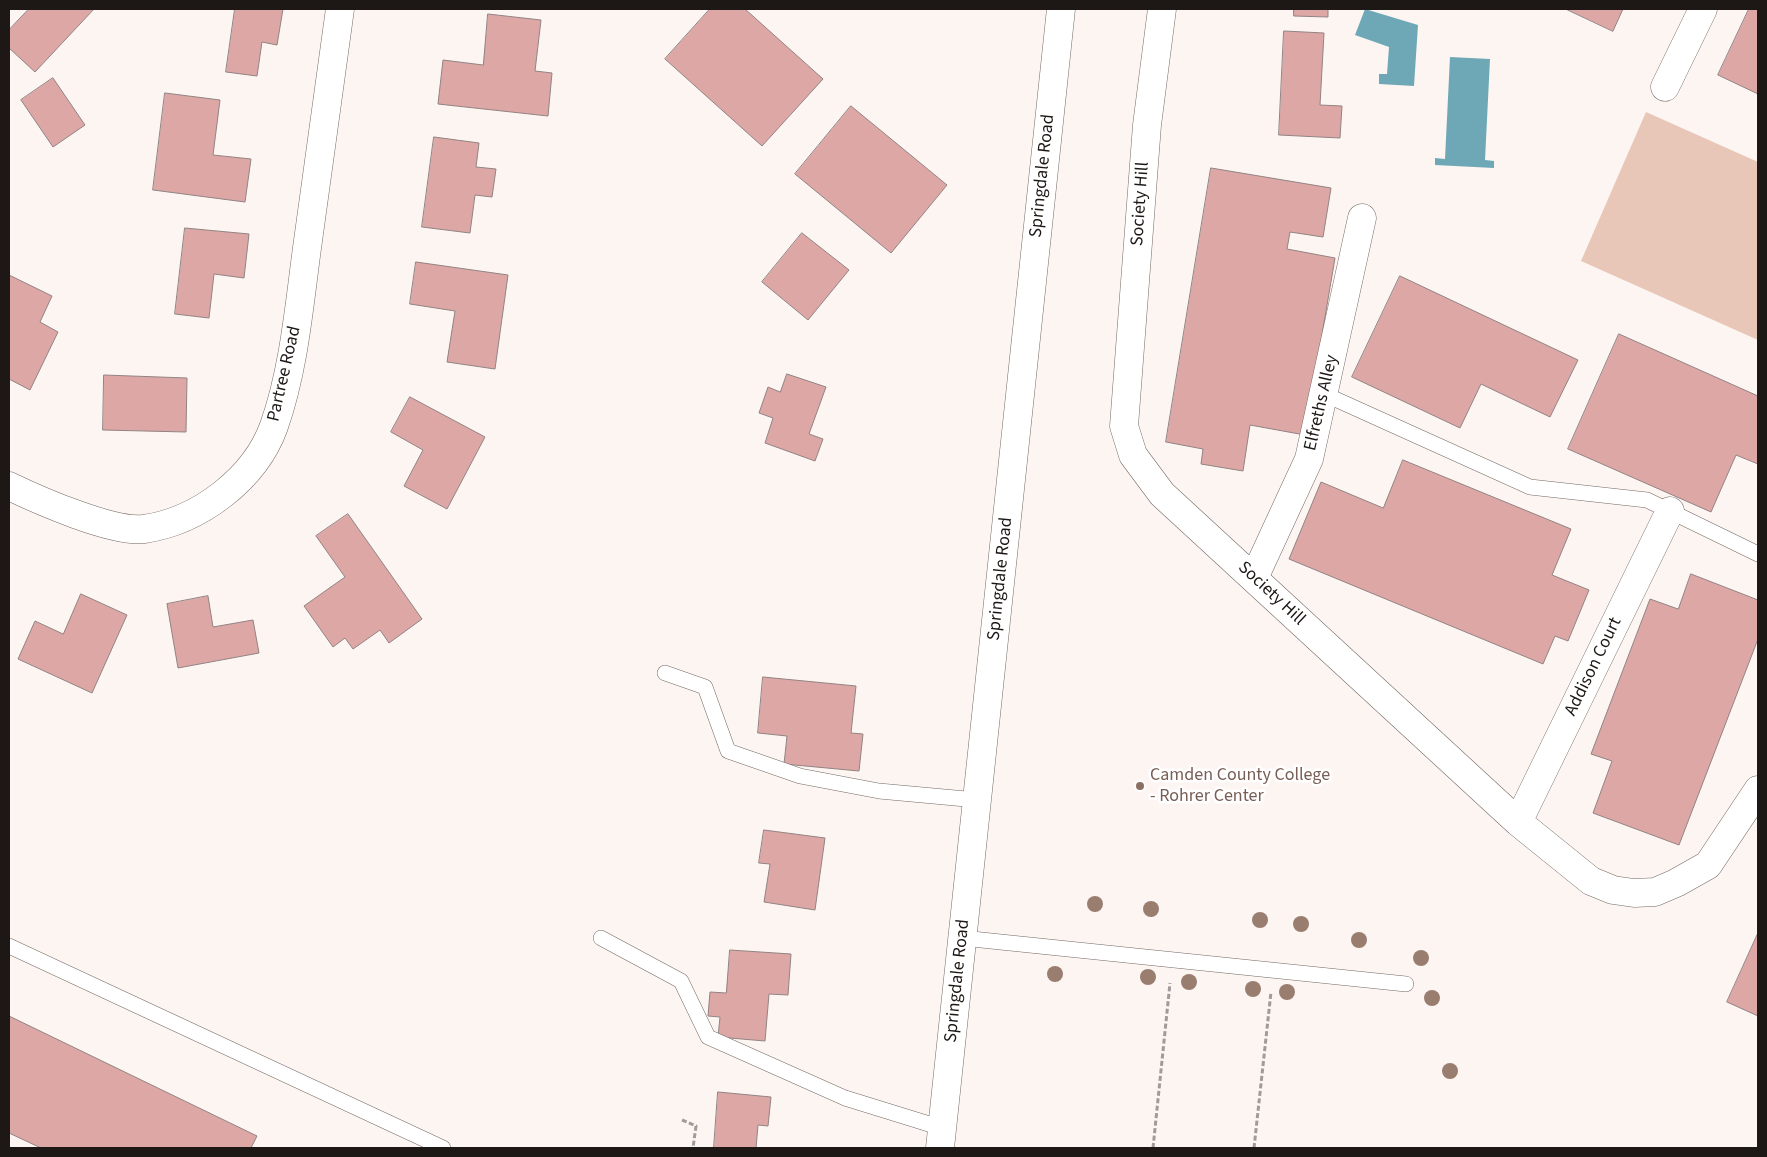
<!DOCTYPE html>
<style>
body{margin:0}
#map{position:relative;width:1767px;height:1157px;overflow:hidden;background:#fdf5f2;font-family:"Source Sans 3",sans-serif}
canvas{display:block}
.frame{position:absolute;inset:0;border:10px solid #1d1816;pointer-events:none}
</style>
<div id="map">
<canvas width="1767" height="1157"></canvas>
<div class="frame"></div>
</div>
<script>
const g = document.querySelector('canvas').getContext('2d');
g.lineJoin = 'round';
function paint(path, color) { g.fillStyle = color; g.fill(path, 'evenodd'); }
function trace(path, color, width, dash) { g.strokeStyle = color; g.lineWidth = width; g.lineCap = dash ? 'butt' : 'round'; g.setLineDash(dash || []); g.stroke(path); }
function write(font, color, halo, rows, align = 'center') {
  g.font = font + ' "Source Sans 3",sans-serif'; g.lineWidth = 5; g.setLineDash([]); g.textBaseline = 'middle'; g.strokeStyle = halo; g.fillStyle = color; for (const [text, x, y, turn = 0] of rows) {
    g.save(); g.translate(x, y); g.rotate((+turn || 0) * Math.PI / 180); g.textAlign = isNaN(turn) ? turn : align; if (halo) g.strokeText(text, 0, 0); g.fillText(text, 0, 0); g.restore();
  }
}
paint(new Path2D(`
 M1646 112 1758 162V340L1581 261Z`), '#e8c7b8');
paint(new Path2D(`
 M1365 9 1418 25 1414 86 1379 84V74H1387L1389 47 1355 35Z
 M1450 57 1490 59 1485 160 1494 161V168L1435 165V158L1445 159Z`), '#6ea8b7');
const building = new Path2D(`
 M29 9H94L35 72 9 48V30Z
 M235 9H283L277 45 262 42 257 76 226 72Z
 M710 9H745L823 79 762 146 665 59Z
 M1294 9H1328V17L1294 16Z
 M1566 9H1623L1613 31Z
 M1749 9H1758V94L1718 75Z
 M488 14 541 20 535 71 552 73 548 116 438 104 443 60 483 65Z
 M1284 31 1324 33 1320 105 1342 106 1340 138 1279 135Z
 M53 78 85 125 53 147 21 100Z
 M165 93 220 100 213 155 251 159 245 202 153 190Z
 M851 106 947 185 891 253 795 174Z
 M434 137 479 143 476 167 496 169 492 197 475 195 470 233 422 227Z
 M1211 168 1331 188 1323 237 1290 232 1287 249 1335 258 1305 435 1250 425 1243 471 1201 464 1203 449 1166 442Z
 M185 228 249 234 244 278 214 274 209 318 175 314Z
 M802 233 849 270 808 320 762 282Z
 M416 262 508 275 495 369 447 362 455 311 410 304Z
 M9 275 52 296 40 322 58 332 30 390 9 379Z
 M1400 276 1578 360 1550 417 1481 384 1460 428 1352 377Z
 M1619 334 1758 396V464L1736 455 1711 512 1568 449Z
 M787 374 826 387 809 434 823 439 815 461 765 443 773 418 759 413 768 387 780 392Z
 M104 375 187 378 186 432 103 430Z
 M410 397 485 437 447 509 404 486 423 450 391 432Z
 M1403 460 1571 529 1552 575 1589 590 1568 641 1555 636 1543 664 1289 559 1321 482 1383 508Z
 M348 514 422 619 389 643 380 630 353 649 345 638 333 647 304 606 345 577 316 536Z
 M1691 574 1758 600V639L1679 845 1593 813 1612 761 1591 754 1650 599 1678 609Z
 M81 594 127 615 92 693 18 659 35 621 63 634Z
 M208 596 213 627 253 620 259 653 178 668 167 604Z
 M763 677 856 686 851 733 863 734 859 771 784 764 787 736 758 733Z
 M764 830 825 838 815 910 764 902 770 864 759 863Z
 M1758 933V1016L1727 1002Z
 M730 950 791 954 788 995 769 994 765 1041 718 1037 720 1017 708 1016 710 992 726 993Z
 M9 1016 257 1136 251 1148H41L9 1133Z
 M718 1092 771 1097 768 1126 758 1125 756 1148H714Z`);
paint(building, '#dda7a6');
trace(building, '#918383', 1);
const lane = new Path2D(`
 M1324 394 1530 487 1647 500 1758 554
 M665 673 705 687 728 751 800 776 879 791 977 800
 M601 938 681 981 708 1037 845 1098 942 1128
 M962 938 1406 984
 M9 946 443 1148`);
const street = new Path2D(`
 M1162 9 1147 125 1124 426 1133 455 1162 494 1518 822 1591 881 1613 890 1634 893 1655 892 1676 883 1708 865 1758 790
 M1665 87 1703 9
 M9 486C38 500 113 533 144 529 199 521 255 479 274 426 294 369 299 307 307 248 318 168 329 88 340 9
 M1254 578 1309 459 1362 218
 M1518 822 1670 511`);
const secondary = new Path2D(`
 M940 1148 1061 9`);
trace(lane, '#746964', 16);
trace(street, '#746964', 29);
trace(secondary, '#746964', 29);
trace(new Path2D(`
 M682 1120 696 1126 693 1148
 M1153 1148 1170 983
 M1254 1148 1271 992`), '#a19a98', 3, [5, 2.5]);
trace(lane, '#fff', 15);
trace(street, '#fff', 28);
trace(secondary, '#fff', 28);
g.fillStyle = '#997d6f';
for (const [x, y] of [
 [1095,904],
 [1151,909],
 [1260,920],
 [1301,924],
 [1359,940],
 [1421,958],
 [1055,974],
 [1148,977],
 [1189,982],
 [1253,989],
 [1287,992],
 [1432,998],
 [1450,1071]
]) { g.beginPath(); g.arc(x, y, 8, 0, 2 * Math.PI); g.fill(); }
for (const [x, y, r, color] of [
 [1140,786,5,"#8d6e63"]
]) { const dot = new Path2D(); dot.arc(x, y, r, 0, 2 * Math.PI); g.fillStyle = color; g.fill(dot); trace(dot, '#fff', 2); }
write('18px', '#1d1816', '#fff', [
 ["Springdale Road",1043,176,-84],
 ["Society Hill",1141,204,-86],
 ["Partree Road",285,374,-77],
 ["Elfreths Alley",1322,403,-77],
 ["Springdale Road",1001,579,-84],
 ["Society Hill",1271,594,43],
 ["Addison Court",1594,667,-64],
 ["Springdale Road",958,981,-84]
]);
write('18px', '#785e54', '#fff', [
 ["Camden County College",1150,776],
 ["- Rohrer Center",1150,797]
], 'left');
</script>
